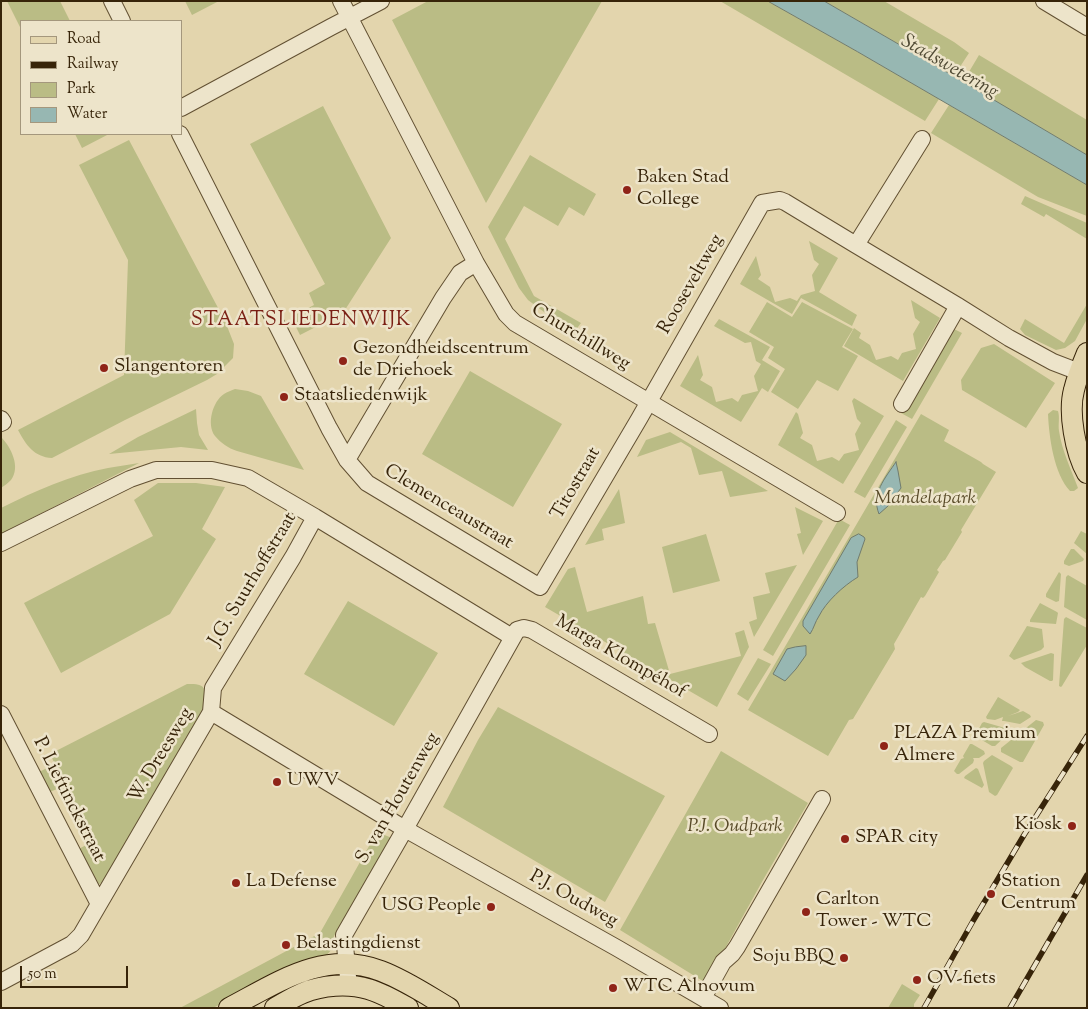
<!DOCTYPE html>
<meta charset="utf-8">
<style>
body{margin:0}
#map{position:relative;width:1088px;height:1009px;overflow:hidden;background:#e3d5ad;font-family:"Sorts Mill Goudy",serif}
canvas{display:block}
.frame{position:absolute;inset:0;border:2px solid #372409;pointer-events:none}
.legend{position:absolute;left:20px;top:20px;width:162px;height:115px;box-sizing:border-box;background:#ede4ca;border:1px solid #a4977d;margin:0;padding:6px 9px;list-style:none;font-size:15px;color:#372409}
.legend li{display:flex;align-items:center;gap:10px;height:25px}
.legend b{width:25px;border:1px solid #a4977d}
.scale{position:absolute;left:20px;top:966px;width:108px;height:22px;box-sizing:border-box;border:2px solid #372409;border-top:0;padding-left:6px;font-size:15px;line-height:18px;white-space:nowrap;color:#372409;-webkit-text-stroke:4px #ede4ca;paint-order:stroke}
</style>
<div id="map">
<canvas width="1088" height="1009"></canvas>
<div class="frame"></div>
<ul class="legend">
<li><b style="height:6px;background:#e3d5ad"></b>Road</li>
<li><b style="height:6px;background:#372409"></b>Railway</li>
<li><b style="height:14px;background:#babc85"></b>Park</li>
<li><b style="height:14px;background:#97b7b2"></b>Water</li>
</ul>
<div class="scale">50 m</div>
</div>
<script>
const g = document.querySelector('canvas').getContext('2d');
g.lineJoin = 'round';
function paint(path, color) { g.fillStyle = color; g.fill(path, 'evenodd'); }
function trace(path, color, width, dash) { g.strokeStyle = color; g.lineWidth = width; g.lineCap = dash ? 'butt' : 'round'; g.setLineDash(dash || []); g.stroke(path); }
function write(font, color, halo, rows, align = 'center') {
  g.font = font + ' "Sorts Mill Goudy",serif'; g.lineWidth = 5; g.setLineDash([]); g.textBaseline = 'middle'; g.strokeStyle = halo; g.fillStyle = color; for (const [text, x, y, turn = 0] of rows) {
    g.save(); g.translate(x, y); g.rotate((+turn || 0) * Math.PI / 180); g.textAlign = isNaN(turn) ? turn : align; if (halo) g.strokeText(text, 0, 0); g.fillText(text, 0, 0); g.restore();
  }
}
paint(new Path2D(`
 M7 1H60L70 21H21V29Z
 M185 1H219L192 15Z
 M428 1H602L486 203 392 20Z
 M720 1H768L858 52 939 99 925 121Z
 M824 1H884L954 42 969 53 954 76Z
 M979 55 1087 120V155L963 82Z
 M949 105 1087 185V216L1038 197 931 133Z
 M323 106 391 238 343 313 300 335 291 317 314 305 309 293 325 284 250 144Z
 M75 134H109L82 148Z
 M129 140 225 321 234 344 233 358 217 374 207 380 125 420 52 458C34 457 26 445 18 430L124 375 128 260 79 165Z
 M530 155 596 194 584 216 569 207 558 226 524 206 505 239 534 296 581 323 575 331 544 312 528 300 519 288 488 227Z
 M1025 196 1087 223V239L1046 214 1044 217 1021 204Z
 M809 241 838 258 819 292 857 315 852 326 801 298 792 314 740 284 756 256 761 275 758 279 770 287 775 302 790 298 797 301 801 295 815 291 812 275 819 264 814 260Z
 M911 300 940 318 903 381 844 346 854 328 861 333 859 338 870 345 876 360 891 356 898 360 902 353 916 349 913 334 920 322 915 318Z
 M767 302 792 317 802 302 853 329 842 347 858 356 838 391 817 380 798 409 771 392 785 369 768 358 774 347 749 332Z
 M1087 304V319L1075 341 1065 348 1056 350 1025 335 1020 329 1025 319 1064 343Z
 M719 319 770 347 762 360 780 371 768 392 762 388 741 422 680 386 698 355 703 375 700 380 712 387 716 402 732 398 738 402 742 395 758 391 754 376 761 364 756 361 751 342 745 343 714 326Z
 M950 327 962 333 912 419 901 413Z
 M994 344 1055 383 1026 428 962 390 961 380 981 348Z
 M470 371 562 424 513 507 422 454Z
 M235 389 248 391 261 396 304 470 237 451C228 448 221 443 215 436 206 424 213 401 224 394 227 392 232 390 235 389Z
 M854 398 884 416 843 484 778 445 796 412 798 414 803 433 800 438 812 445 817 461 832 457 839 461 844 454 859 450 855 434 861 423 857 419 852 401Z
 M196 409 197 423 199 435 208 450 181 447 109 454 138 437Z
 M1053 410 1058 411C1060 418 1058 424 1059 431 1062 451 1071 469 1078 488L1074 491H1070C1054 474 1049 437 1048 414Z
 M921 414 949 430 944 441 981 462 983 464 996 472 961 530 962 532 945 560 943 561 937 570 939 572 925 596 923 598 921 597 894 644 895 649 853 719 849 720 828 756 748 710Z
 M896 420 907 427 865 498 854 492Z
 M670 432 768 491 730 497 722 471 699 475 691 448 681 442 637 457 646 440Z
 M1 437C11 447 21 467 11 480 8 483 4 486 1 488Z
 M139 463 1 534V508C35 491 71 475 108 468 118 466 129 465 139 463Z
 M158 483H196L225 487 202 529 216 539 170 614 61 673 24 603 153 536 134 500Z
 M619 489 625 523 602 529 604 540 585 545Z
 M795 507 823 521 803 555 797 534 801 533Z
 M839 519 850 525 773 656 763 650Z
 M1081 531 1087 534V554L1074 543Z
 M706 534 720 581 673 593 662 547Z
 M1071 549H1074L1084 559 1083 561 1069 566 1064 564V561Z
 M797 565 754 637 749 622 757 619 753 597 770 593 765 573Z
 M575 567 587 612 643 596 648 624 655 623 670 674 741 656 735 633 744 630 749 647 717 707 545 607 568 569Z
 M1059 572 1061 574 1059 601 1056 602 1046 597V594Z
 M1068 575 1087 586V620L1064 607 1066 577Z
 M348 601 438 653 394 726 304 674Z
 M1040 603 1057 612 1058 613 1056 624 1030 622V620Z
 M1066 617 1087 628V645L1062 686 1061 687 1059 686 1064 619Z
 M1027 626 1042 629 1044 647 1041 650 1014 660 1009 656Z
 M1051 653 1054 654 1053 680 1052 681H1050L1025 667 1021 663Z
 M758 658 771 664 748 701 737 694Z
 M187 684C207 683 206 689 205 706L104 882 97 885 77 850 86 845 57 789 47 793 35 774 55 764 50 754Z
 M998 697 1020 710 1018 712 1008 716 1023 711 1030 715 1031 717 1020 724 1004 721H1002L1003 717 995 720 987 719 986 717Z
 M498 707 665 796 605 902 443 807 478 740Z
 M1036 720 1043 722 1044 725 1023 762H1020L1001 752V748Z
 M984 722 1005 728 1008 734 995 746H992L975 736 982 723Z
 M970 744H972L984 751 985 754 979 758H973L974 760 973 763 959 774H957L954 771 961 759 964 758 963 756Z
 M721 751 808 803 763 880 706 983 620 930Z
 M992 755 1011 766 1013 768 997 795 995 796 989 792 983 763 984 761Z
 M976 768 978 769 984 785 982 788 964 778 965 776Z
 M377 832 392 838 334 936 332 949 326 956 267 980 213 1008H180L320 933Z
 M902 984 920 995 914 1004V1008H888Z`), '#babc85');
const water = new Path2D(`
 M768 1H824L945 71 1087 155V185L858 52Z
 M896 462 898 471 901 488 888 506 879 514C871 494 885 478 896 462Z
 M859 534 864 537 865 539 857 562 858 577C843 586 826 602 819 616 815 622 814 628 810 634L803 626V621L851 538Z
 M806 646V655L796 669 785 681 773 674 787 649 795 647Z`);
paint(water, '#97b7b2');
trace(water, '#717c6e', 1);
const minor = new Path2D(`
 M112 1 122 21
 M341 1 476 263 506 314 515 323 837 513
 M1044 1 1087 27
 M181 108 331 27 381 1
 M180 134 329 428 347 460 367 483 540 587 639 419 762 203 780 200 785 202 856 245
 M922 139 856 245 958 306 1009 338 1053 362 1087 375
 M902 404 958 306
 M1 419 3 422 1 423
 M347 460 443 298 460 273 476 263
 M1 543 130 479 156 470H212L248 478 315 517
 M211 712 213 688 293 557 315 517 512 637
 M1 714 99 904
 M348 977 344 935 405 829 517 630 524 628 532 630 709 734
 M1 982 72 944 81 935 211 712 405 829 617 948 720 1008
 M703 998 723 962 732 954 737 947 822 799`);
const major = new Path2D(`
 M1087 353C1082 365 1077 377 1074 390 1068 412 1075 452 1087 473
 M229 1008C277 983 324 949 381 971 405 980 427 995 449 1008
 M275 1008C284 1003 293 997 303 993 322 985 348 983 368 989 382 993 396 1001 408 1008`);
trace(minor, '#625032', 18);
trace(major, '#372409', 22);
trace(minor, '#ede4ca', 16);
trace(major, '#e3d5ad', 20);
const rail = new Path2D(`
 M924 1008 973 921 1024 835 1087 736
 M1010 1008 1087 875`);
trace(rail, '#372409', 5.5);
trace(rail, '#ede4ca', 4, [11]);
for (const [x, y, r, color] of [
 [627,190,5,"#8f2418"],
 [343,361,5,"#8f2418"],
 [104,368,5,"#8f2418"],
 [284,397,5,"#8f2418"],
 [884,746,5,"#8f2418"],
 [277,782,5,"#8f2418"],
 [1072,826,5,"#8f2418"],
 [845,839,5,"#8f2418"],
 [236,883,5,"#8f2418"],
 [991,894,5,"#8f2418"],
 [491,907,5,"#8f2418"],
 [806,912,5,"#8f2418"],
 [286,945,5,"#8f2418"],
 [844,958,5,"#8f2418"],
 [917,980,5,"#8f2418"],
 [613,988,5,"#8f2418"]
]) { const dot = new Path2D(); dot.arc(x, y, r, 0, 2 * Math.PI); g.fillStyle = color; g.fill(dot); trace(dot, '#ede4ca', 2); }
write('19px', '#372409', '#ede4ca', [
 ["Baken Stad",637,179],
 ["College",637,201],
 ["Gezondheidscentrum",353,350],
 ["de Driehoek",353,372],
 ["Slangentoren",114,368],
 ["Staatsliedenwijk",294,397],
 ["PLAZA Premium",894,735],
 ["Almere",894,757],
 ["UWV",287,782],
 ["Kiosk",1062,826,"right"],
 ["SPAR city",855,839],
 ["La Defense",246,883],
 ["Station",1001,883],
 ["Centrum",1001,905],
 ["Carlton",816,901],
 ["Tower - WTC",816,923],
 ["USG People",481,907,"right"],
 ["Belastingdienst",296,945],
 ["Soju BBQ",834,958,"right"],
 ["OV-fiets",927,980],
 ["WTC Alnovum",623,988]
], 'left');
write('19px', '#372409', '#ede4ca', [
 ["Rooseveltweg",692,285,-60],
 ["Churchillweg",580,338,31],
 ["Titostraat",577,484,-60],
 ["Clemenceaustraat",448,508,31],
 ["J.G. Suurhoffstraat",254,580,-59],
 ["Marga Klompéhof",620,658,30],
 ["W. Dreesweg",162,756,-59],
 ["S. van Houtenweg",399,799,-60],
 ["P. Lieftinckstraat",68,800,63],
 ["P.J. Oudweg",573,900,29]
]);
write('italic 19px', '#584a28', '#ede4ca', [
 ["Mandelapark",925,500],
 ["P.J. Oudpark",735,828]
]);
write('italic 20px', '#4f4933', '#ede4ca', [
 ["Stadswetering",949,68,30]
]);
g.letterSpacing = '1px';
write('20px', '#7a1f14', '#ede4ca', [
 ["STAATSLIEDENWIJK",301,322]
]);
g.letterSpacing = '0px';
</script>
